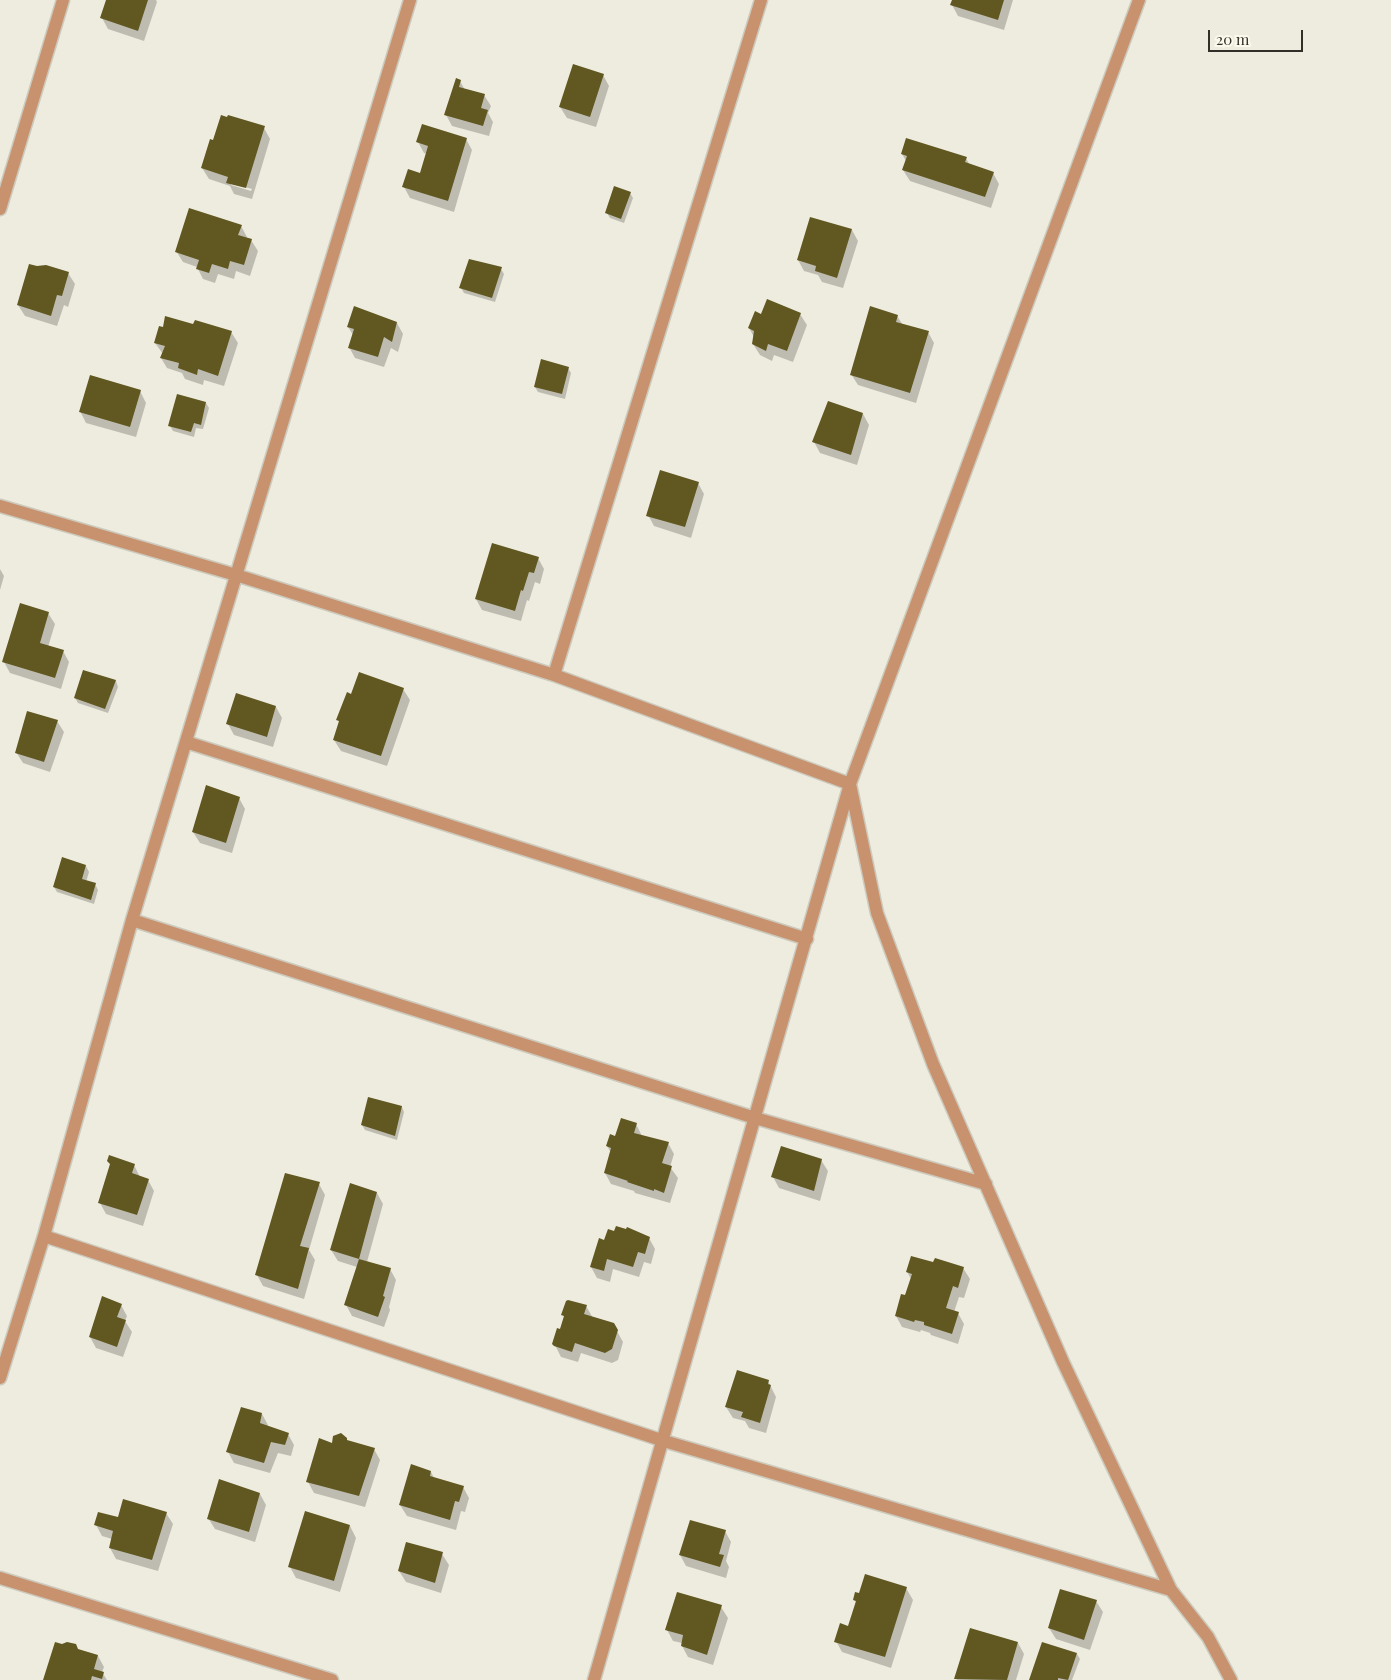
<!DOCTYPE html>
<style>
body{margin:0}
#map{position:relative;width:1391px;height:1680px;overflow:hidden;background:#eeecde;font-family:"Playfair Display",serif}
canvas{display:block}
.scale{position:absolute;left:1208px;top:30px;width:95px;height:22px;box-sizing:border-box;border:2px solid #302f29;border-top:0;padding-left:6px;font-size:15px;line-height:18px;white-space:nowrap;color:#302f29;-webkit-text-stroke:4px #fbf9eb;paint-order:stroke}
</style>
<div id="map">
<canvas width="1391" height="1680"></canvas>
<div class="scale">20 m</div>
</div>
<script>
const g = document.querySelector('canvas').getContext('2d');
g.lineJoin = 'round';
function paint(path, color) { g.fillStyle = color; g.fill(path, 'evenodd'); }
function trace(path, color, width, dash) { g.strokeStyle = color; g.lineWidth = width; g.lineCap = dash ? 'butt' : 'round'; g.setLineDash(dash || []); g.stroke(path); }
paint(new Path2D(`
 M107 0H156L157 2 144 41 108 29 102 18Z
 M953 0H1013L1004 30 958 16 952 5Z
 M603 75 609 86 596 127 567 118 560 107Z
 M460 81 465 90 484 95 491 106 488 113 493 122 489 136 452 126 446 115Z
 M264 128 270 139 252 199 234 194 230 186 209 179 202 168 214 142ZM231 183 252 189 251 191 231 185Z
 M466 139 472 150 454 212 410 198 404 187 421 175 427 154 424 153 418 142Z
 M902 154 966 158 970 166 993 173 999 184 991 208 910 181 903 170 906 161Z
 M630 193 633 198 624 223 610 218 607 213Z
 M241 226 247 237 246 238 251 240 258 251 250 276 236 271 234 279 218 274 215 283 203 279 197 267 183 262 176 251Z
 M852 230 858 241 843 288 822 282 818 275 804 271 798 260Z
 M501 269 504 274 495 302 464 293 461 288Z
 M68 273 75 284 68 307 64 305 57 326 25 316 18 305Z
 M800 314 807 325 793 362 774 355 772 361 760 355 753 344 754 337 749 328 761 315Z
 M897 316 903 325 928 332 934 343 916 403 858 385 851 374Z
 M397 323 403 334 398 352 391 348 384 367 355 358 349 347 353 335 348 327Z
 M194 325 231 332 238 343 224 386 204 380 203 385 185 379 182 373 167 368 161 358 163 354 155 343Z
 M568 368 571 373 565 399 538 392 535 387Z
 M140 391 146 403 136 437 86 423 80 411Z
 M206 403 209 408 203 429 196 428 194 437 173 431 170 426Z
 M863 414 869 425 857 465 820 453 814 442Z
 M698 483 704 494 691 538 654 526 648 515Z
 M538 558 544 569 540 584 535 582 529 601 527 600 521 621 482 610 476 599Z
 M0 569 4 576 0 590Z
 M48 613 55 624 48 647 63 651 69 662 61 689 10 673 4 662Z
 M84 672 116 681 118 687 108 713 78 703 75 698Z
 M403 689 410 700 387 766 341 751 334 740 340 723 338 720 352 695Z
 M276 707 282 718 273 747 234 735 228 724Z
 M57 721 64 732 50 772 23 763 16 752Z
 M239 798 245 809 232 853 200 843 193 832Z
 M62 859 86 866 89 872 86 882 95 884 98 890 94 904 57 892 54 887Z
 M402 1107 404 1112 397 1140 365 1130 362 1125Z
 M636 1124 642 1136 668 1143 674 1154 670 1167 678 1178 670 1203 635 1193 634 1191 611 1184 605 1173 611 1153 607 1146 616 1137Z
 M821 1160 828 1171 820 1201 779 1188 773 1177Z
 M134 1165 140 1177 148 1180 154 1191 143 1226 106 1214 100 1203Z
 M319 1184 325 1195 309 1250 315 1260 304 1299 263 1286 257 1275Z
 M377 1193 383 1204 367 1262 390 1269 396 1280 389 1307 390 1310 384 1327 352 1316 346 1305 357 1267 338 1261 331 1250Z
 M649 1238 655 1249 651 1264 644 1262 639 1277 613 1269 610 1282 597 1278 591 1267 605 1241Z
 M963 1268 970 1279 964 1298 959 1297 954 1312 958 1313 964 1324 958 1344 931 1335 930 1333 921 1330 920 1332 902 1327 896 1316 906 1297 911 1279 907 1272Z
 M121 1305 127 1316 125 1321 132 1332 123 1357 96 1348 90 1337Z
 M586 1306 593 1318 613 1324 623 1342 618 1360 612 1363 581 1353 578 1362 561 1357 554 1343 565 1318 563 1315Z
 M768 1381 776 1397 766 1433 749 1428 745 1421 733 1418 726 1407Z
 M262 1414 268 1425 267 1427 288 1434 294 1445 291 1456 278 1453 270 1473 234 1463 228 1452Z
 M347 1442 374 1449 380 1460 365 1507 314 1493 308 1482 333 1444Z
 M431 1472 434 1478 463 1487 469 1498 465 1512 461 1511 456 1530 407 1516 400 1505Z
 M260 1494 266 1505 255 1542 215 1529 208 1518Z
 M166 1513 173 1524 158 1571 116 1559 110 1548 112 1539 102 1536 96 1525 118 1519Z
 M350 1526 356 1538 340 1592 296 1578 290 1567Z
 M725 1531 731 1542 726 1561 729 1567 726 1578 686 1566 680 1555Z
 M442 1554 449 1565 441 1593 406 1582 399 1571Z
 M906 1588 913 1600 891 1668 842 1652 836 1641 849 1628 857 1604 854 1599Z
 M1096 1601 1103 1612 1090 1650 1056 1639 1049 1628Z
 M721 1607 728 1618 713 1665 688 1657 682 1646V1643L673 1641 667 1630Z
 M1018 1643 1024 1654 1016 1680H956Z
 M78 1650 98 1656 104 1667 102 1672 107 1680H45Z
 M1077 1654 1080 1659 1072 1680H1031Z`), '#0003');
paint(new Path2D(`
 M106 0H148L138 31 100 18Z
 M952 0H1004L998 20 950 5Z
 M573 64 604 74 590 117 559 107Z
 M456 78 461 80 459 87 485 94 481 108 488 110 483 126 444 115Z
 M221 115 227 117 228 115 265 126 246 188 226 183 228 177 201 168 210 139 213 140Z
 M422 124 467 138 448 201 402 187 408 169 420 173 428 146 416 142Z
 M906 138 967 157 965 162 994 172 985 197 902 170 907 156 901 154Z
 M614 186 631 192 621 219 605 213Z
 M189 208 242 225 238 235 252 239 244 265 230 261 228 269 212 264 209 273 196 269 199 260 175 252Z
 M810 217 852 229 837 278 815 271 816 266 797 260Z
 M469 259 502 267 492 298 459 288Z
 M29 264 37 266 46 265 69 272 62 296 57 295 51 316 17 305Z
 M767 299 801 313 787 351 768 344 766 351 752 344 754 331 748 328 755 311 761 314Z
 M354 306 397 322 392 342 384 337 378 357 348 348 354 329 347 327Z
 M870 306 898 315 896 322 929 331 910 393 850 375Z
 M165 316 193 324 195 320 232 331 218 376 198 369 197 375 178 368 179 363 160 358 165 346 154 343 159 326 163 327Z
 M541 359 569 367 562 394 534 387Z
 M90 375 141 390 130 427 79 412Z
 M177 394 206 402 201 425 194 423 191 432 168 426Z
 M828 401 863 413 851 455 812 442Z
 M660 470 699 482 685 527 646 516Z
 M492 543 539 557 534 573 529 572 523 591 521 590 515 611 475 599Z
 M20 603 49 612 40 643 64 650 55 678 2 662Z
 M83 670 116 680 105 709 74 698Z
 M359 672 404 688 381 756 333 740 339 721 336 720 347 692 351 694Z
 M236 693 276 706 267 737 226 724Z
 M27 711 58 720 44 762 15 753Z
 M206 785 240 797 226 843 192 832Z
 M62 857 86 865 82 879 96 883 91 900 53 887Z
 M368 1097 402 1106 395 1136 361 1125Z
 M621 1118 637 1123 634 1133 669 1142 662 1163 672 1166 664 1193 654 1189V1191L627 1182 628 1181 604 1173 611 1148 606 1146 610 1134 615 1136Z
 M781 1146 822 1159 814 1191 771 1177Z
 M109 1155 135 1164 132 1173 149 1179 137 1215 98 1203 110 1164 107 1161Z
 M285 1173 320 1182 300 1246 309 1248 298 1289 255 1275Z
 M350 1183 377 1192 359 1259 330 1250Z
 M616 1226 626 1229 627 1227 650 1237 645 1254 638 1252 633 1267 607 1259 604 1271 590 1267 599 1238 604 1240 608 1229 614 1231Z
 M911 1256 933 1262 935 1258 964 1267 958 1288 953 1286 946 1308 959 1312 952 1334 924 1325V1322L915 1320 914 1322 895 1316 901 1294 905 1295 912 1274 906 1272Z
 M359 1259 391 1268 383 1296 385 1297 378 1317 344 1305Z
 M102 1296 122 1304 117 1317 126 1320 117 1347 89 1337Z
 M568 1300 587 1305 584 1314 614 1323 618 1330 612 1349 605 1353 575 1343 572 1352 554 1346 552 1344 557 1328 560 1329 564 1316 561 1315 566 1301Z
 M737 1370 769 1380 768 1384 771 1385 760 1423 741 1417 743 1412 725 1407Z
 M241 1407 262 1413 260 1423 289 1433 285 1445 271 1442 264 1463 226 1452Z
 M341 1433 347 1438V1440L375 1448 359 1496 306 1482 319 1438 332 1443 333 1436Z
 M411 1464 431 1471 430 1476 464 1486 459 1502 455 1501 450 1520 399 1505Z
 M219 1479 260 1493 249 1532 207 1519Z
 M123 1499 167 1512 152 1560 109 1548 113 1531 94 1525 98 1512 118 1517Z
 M305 1511 350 1525 334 1581 288 1567Z
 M690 1520 726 1530 719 1554 724 1555 720 1567 679 1555Z
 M406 1542 443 1552 435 1583 398 1571Z
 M865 1574 907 1587 885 1657 834 1642 840 1623 848 1626 856 1601 853 1600 855 1592 859 1593Z
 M1060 1589 1097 1600 1084 1640 1048 1628Z
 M677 1592 722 1605 707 1655 681 1646 683 1635 665 1630Z
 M970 1628 1018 1642 1007 1680 954 1679Z
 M55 1642 62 1644 67 1642 76 1644 78 1649 98 1655 94 1669 104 1672 102 1679 92 1676 91 1680H43Z
 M1042 1642 1077 1653 1068 1680 1058 1678V1680H1029Z`), '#605721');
const street = new Path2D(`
 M410 0 132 920 44 1236 664 1441 1171 1590
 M0 209 63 0
 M0 506 236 575 554 675 850 784 877 913 933 1064 1063 1362 1171 1590 1208 1637 1231 1680
 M554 675 761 0
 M186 742 807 939
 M132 920 755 1118 986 1184
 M0 1378 44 1236
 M0 1578 332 1680
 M594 1680 850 784 1139 0`);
trace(street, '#cccabd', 15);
trace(street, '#c9926f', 12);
</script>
